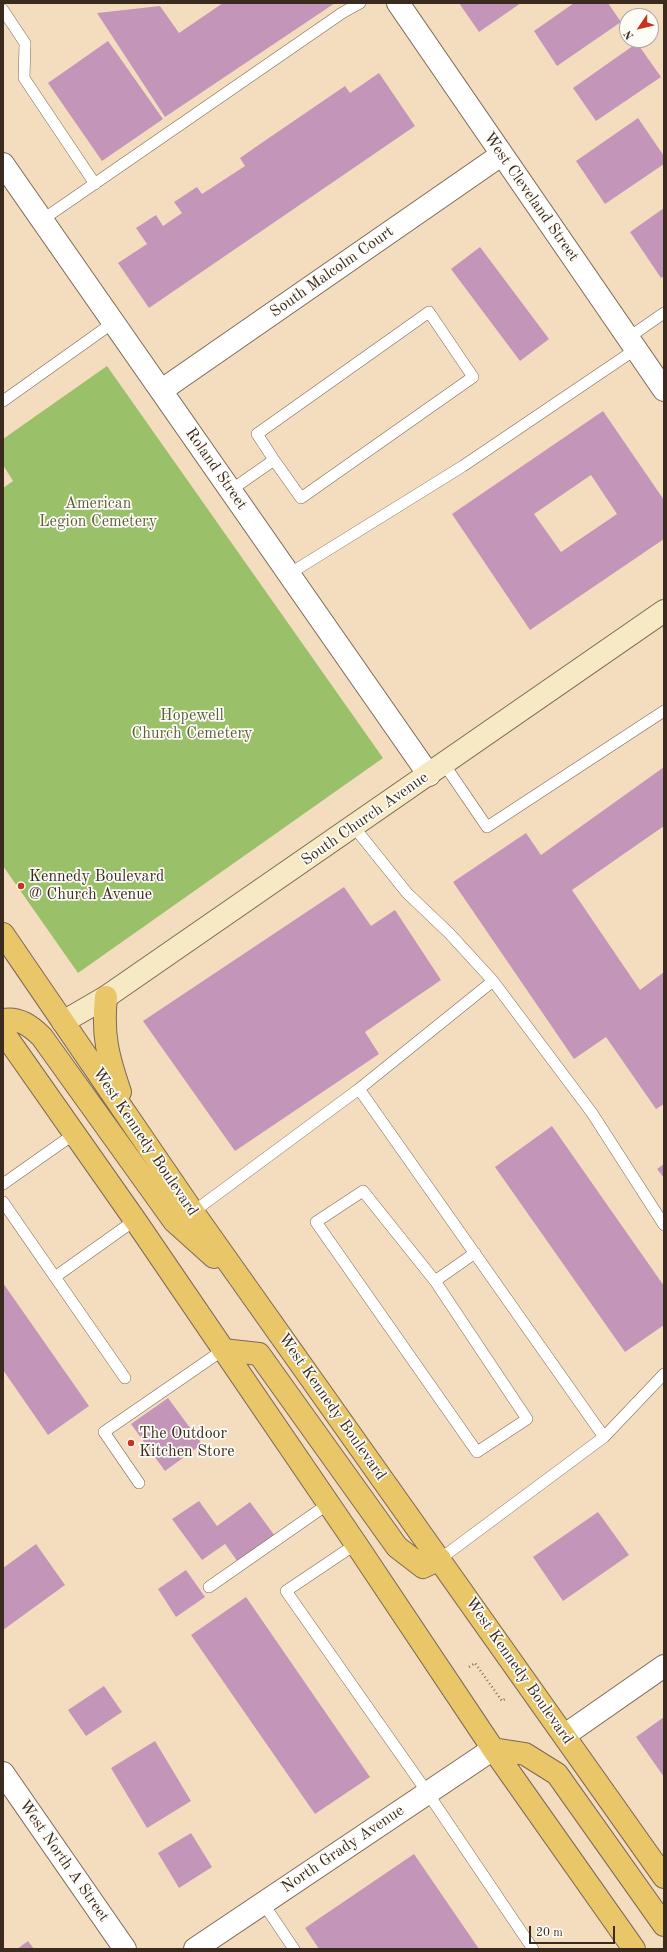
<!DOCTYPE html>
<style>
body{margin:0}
#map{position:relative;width:667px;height:1952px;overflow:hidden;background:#f4ddbf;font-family:"Old Standard TT",serif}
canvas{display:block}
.frame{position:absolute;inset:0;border:4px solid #3b2a1e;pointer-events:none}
.north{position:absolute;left:619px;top:8px;width:40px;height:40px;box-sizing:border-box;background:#fdfcf7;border:1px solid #afa8a0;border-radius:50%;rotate:235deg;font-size:11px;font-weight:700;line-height:16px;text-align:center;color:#3b2a1e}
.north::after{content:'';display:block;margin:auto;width:14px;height:18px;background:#c8321e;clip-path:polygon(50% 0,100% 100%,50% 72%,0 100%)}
.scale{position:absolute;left:529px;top:1926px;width:86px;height:18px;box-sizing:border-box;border:2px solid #3b2a1e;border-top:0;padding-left:5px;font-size:12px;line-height:14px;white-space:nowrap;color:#3b2a1e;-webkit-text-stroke:3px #fdfcf7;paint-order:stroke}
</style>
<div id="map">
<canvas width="667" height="1952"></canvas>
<div class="frame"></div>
<div class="north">N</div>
<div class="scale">20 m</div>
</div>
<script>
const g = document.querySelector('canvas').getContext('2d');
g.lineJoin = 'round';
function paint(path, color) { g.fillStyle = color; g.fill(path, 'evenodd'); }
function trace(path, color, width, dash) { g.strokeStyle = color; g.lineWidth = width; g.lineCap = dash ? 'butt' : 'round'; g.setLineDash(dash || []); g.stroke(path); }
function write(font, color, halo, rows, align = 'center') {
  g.font = font + ' "Old Standard TT",serif'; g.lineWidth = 3.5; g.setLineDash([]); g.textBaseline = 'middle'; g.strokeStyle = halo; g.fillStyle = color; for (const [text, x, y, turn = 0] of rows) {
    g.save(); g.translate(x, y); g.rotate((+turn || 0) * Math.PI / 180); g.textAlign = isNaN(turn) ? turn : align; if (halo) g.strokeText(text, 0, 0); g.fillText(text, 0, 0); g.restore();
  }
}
paint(new Path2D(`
 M107 366 383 758 78 973 3 866V488L13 481 3 465V439Z`), '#9bc06a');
paint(new Path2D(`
 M223 3H335L165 117 97 13 160 6 179 33Z
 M459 3H521L479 32Z
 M574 3H608L621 22 557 66 534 31Z
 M108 41 163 119 102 161 48 83Z
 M637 43 661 77 596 121 573 88Z
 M379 73 415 126 149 308 118 263 147 244 136 228 156 215 163 226 182 213 174 202 197 187 202 194 245 166 240 158 260 144 345 86 350 93Z
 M638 118 664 156V164L605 204 576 161Z
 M664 208V276L661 278 630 232Z
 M480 247 549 339 520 361 451 269Z
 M603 411 664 500V539L530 630 452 514ZM591 475 617 514 561 552 534 514Z
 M664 767V826L572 890 640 990 664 972V1104L656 1109 606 1037 574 1059 453 882 526 833 541 855Z
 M344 887 371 926 395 910 441 980 365 1032 379 1054 235 1151 143 1021Z
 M552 1126 664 1286V1325L625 1352 495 1167Z
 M664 1164V1178L657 1169Z
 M3 1283 89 1406 48 1435 3 1370Z
 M168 1398 202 1444 165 1471 131 1424Z
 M199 1501 217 1526 250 1502 275 1536 238 1562 225 1544 202 1560 172 1519Z
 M598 1512 629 1555 563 1601 533 1557Z
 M36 1544 65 1585 3 1630V1568Z
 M186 1570 205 1597 176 1617 158 1589Z
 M246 1597 370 1777 315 1814 191 1635Z
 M104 1686 122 1712 86 1736 68 1710Z
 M664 1717V1777L636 1737Z
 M155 1741 191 1801 147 1828 111 1768Z
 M191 1833 212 1867 179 1888 158 1853Z
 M414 1854 479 1949H319L305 1928Z
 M28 1941 34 1949H17Z`), '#c396b9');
const lane = new Path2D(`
 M3 10 25 43 24 78 95 184
 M42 220 342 13 360 3
 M628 338 664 313
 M3 401 114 322
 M231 490 274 460 301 498 473 377 429 312 257 434 274 460
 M289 574 463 466 636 349
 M444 764 487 827 664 711
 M354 827 407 893 450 934 493 981
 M359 1089 493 981 592 1113 664 1225
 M3 1184 74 1134
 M3 1202 125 1378
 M193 1212 359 1089 604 1437 440 1559
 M55 1277 135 1220
 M435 1281 363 1191 316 1222 477 1452 527 1419 435 1281 475 1253
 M604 1437 664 1374
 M139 1483 104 1432 223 1350
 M356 1544 286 1591 427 1792 533 1949
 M209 1587 328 1504
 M263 1903 294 1949`);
const street = new Path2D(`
 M398 3 664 390
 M3 164 429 775
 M162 390 501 155
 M565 1735 664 1666
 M3 1773 125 1949
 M195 1949 493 1749`);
const secondary = new Path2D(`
 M63 1022 106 997 664 611`);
const primary = new Path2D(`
 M3 934 193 1212 664 1877
 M106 997C102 1035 108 1057 120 1092
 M3 1020C19 1017 31 1026 42 1037L174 1221 214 1257
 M3 1032 135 1220 356 1544 493 1749 634 1949
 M223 1350 259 1354 397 1547 423 1567 440 1559
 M493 1749 525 1754 557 1774 664 1925`);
trace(lane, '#7c6956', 12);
trace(street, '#7c6956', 24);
trace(secondary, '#7c6956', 24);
trace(primary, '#7c6956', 24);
trace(new Path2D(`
 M469 1667 475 1663 502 1701 505 1699`), '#7c6956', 2.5, [1, 3]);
trace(lane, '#fff', 11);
trace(street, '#fff', 22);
trace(secondary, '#f6e9c3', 22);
trace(primary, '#e9c769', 22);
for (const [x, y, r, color] of [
 [21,886,4,"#c8321e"],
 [131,1443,4,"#c8321e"]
]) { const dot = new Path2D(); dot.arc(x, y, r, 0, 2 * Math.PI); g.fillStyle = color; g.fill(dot); trace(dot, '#fdfcf7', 1.5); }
write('16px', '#3b2a1e', '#fdfcf7', [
 ["West Cleveland Street",531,197,55],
 ["South Malcolm Court",332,272,-35],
 ["Roland Street",216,469,55],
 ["South Church Avenue",365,819,-35],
 ["West Kennedy Boulevard",145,1142,56],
 ["West Kennedy Boulevard",332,1407,55],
 ["West Kennedy Boulevard",519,1671,55],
 ["North Grady Avenue",343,1849,-34],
 ["West North A Street",64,1861,55]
]);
write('16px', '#5d5e39', '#fdfcf7', [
 ["American",98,504],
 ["Legion Cemetery",98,522],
 ["Hopewell",192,716],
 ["Church Cemetery",192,734]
]);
write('16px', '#3b2a1e', '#fdfcf7', [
 ["Kennedy Boulevard",29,877],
 ["@ Church Avenue",29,895],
 ["The Outdoor",139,1434],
 ["Kitchen Store",139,1452]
], 'left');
</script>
